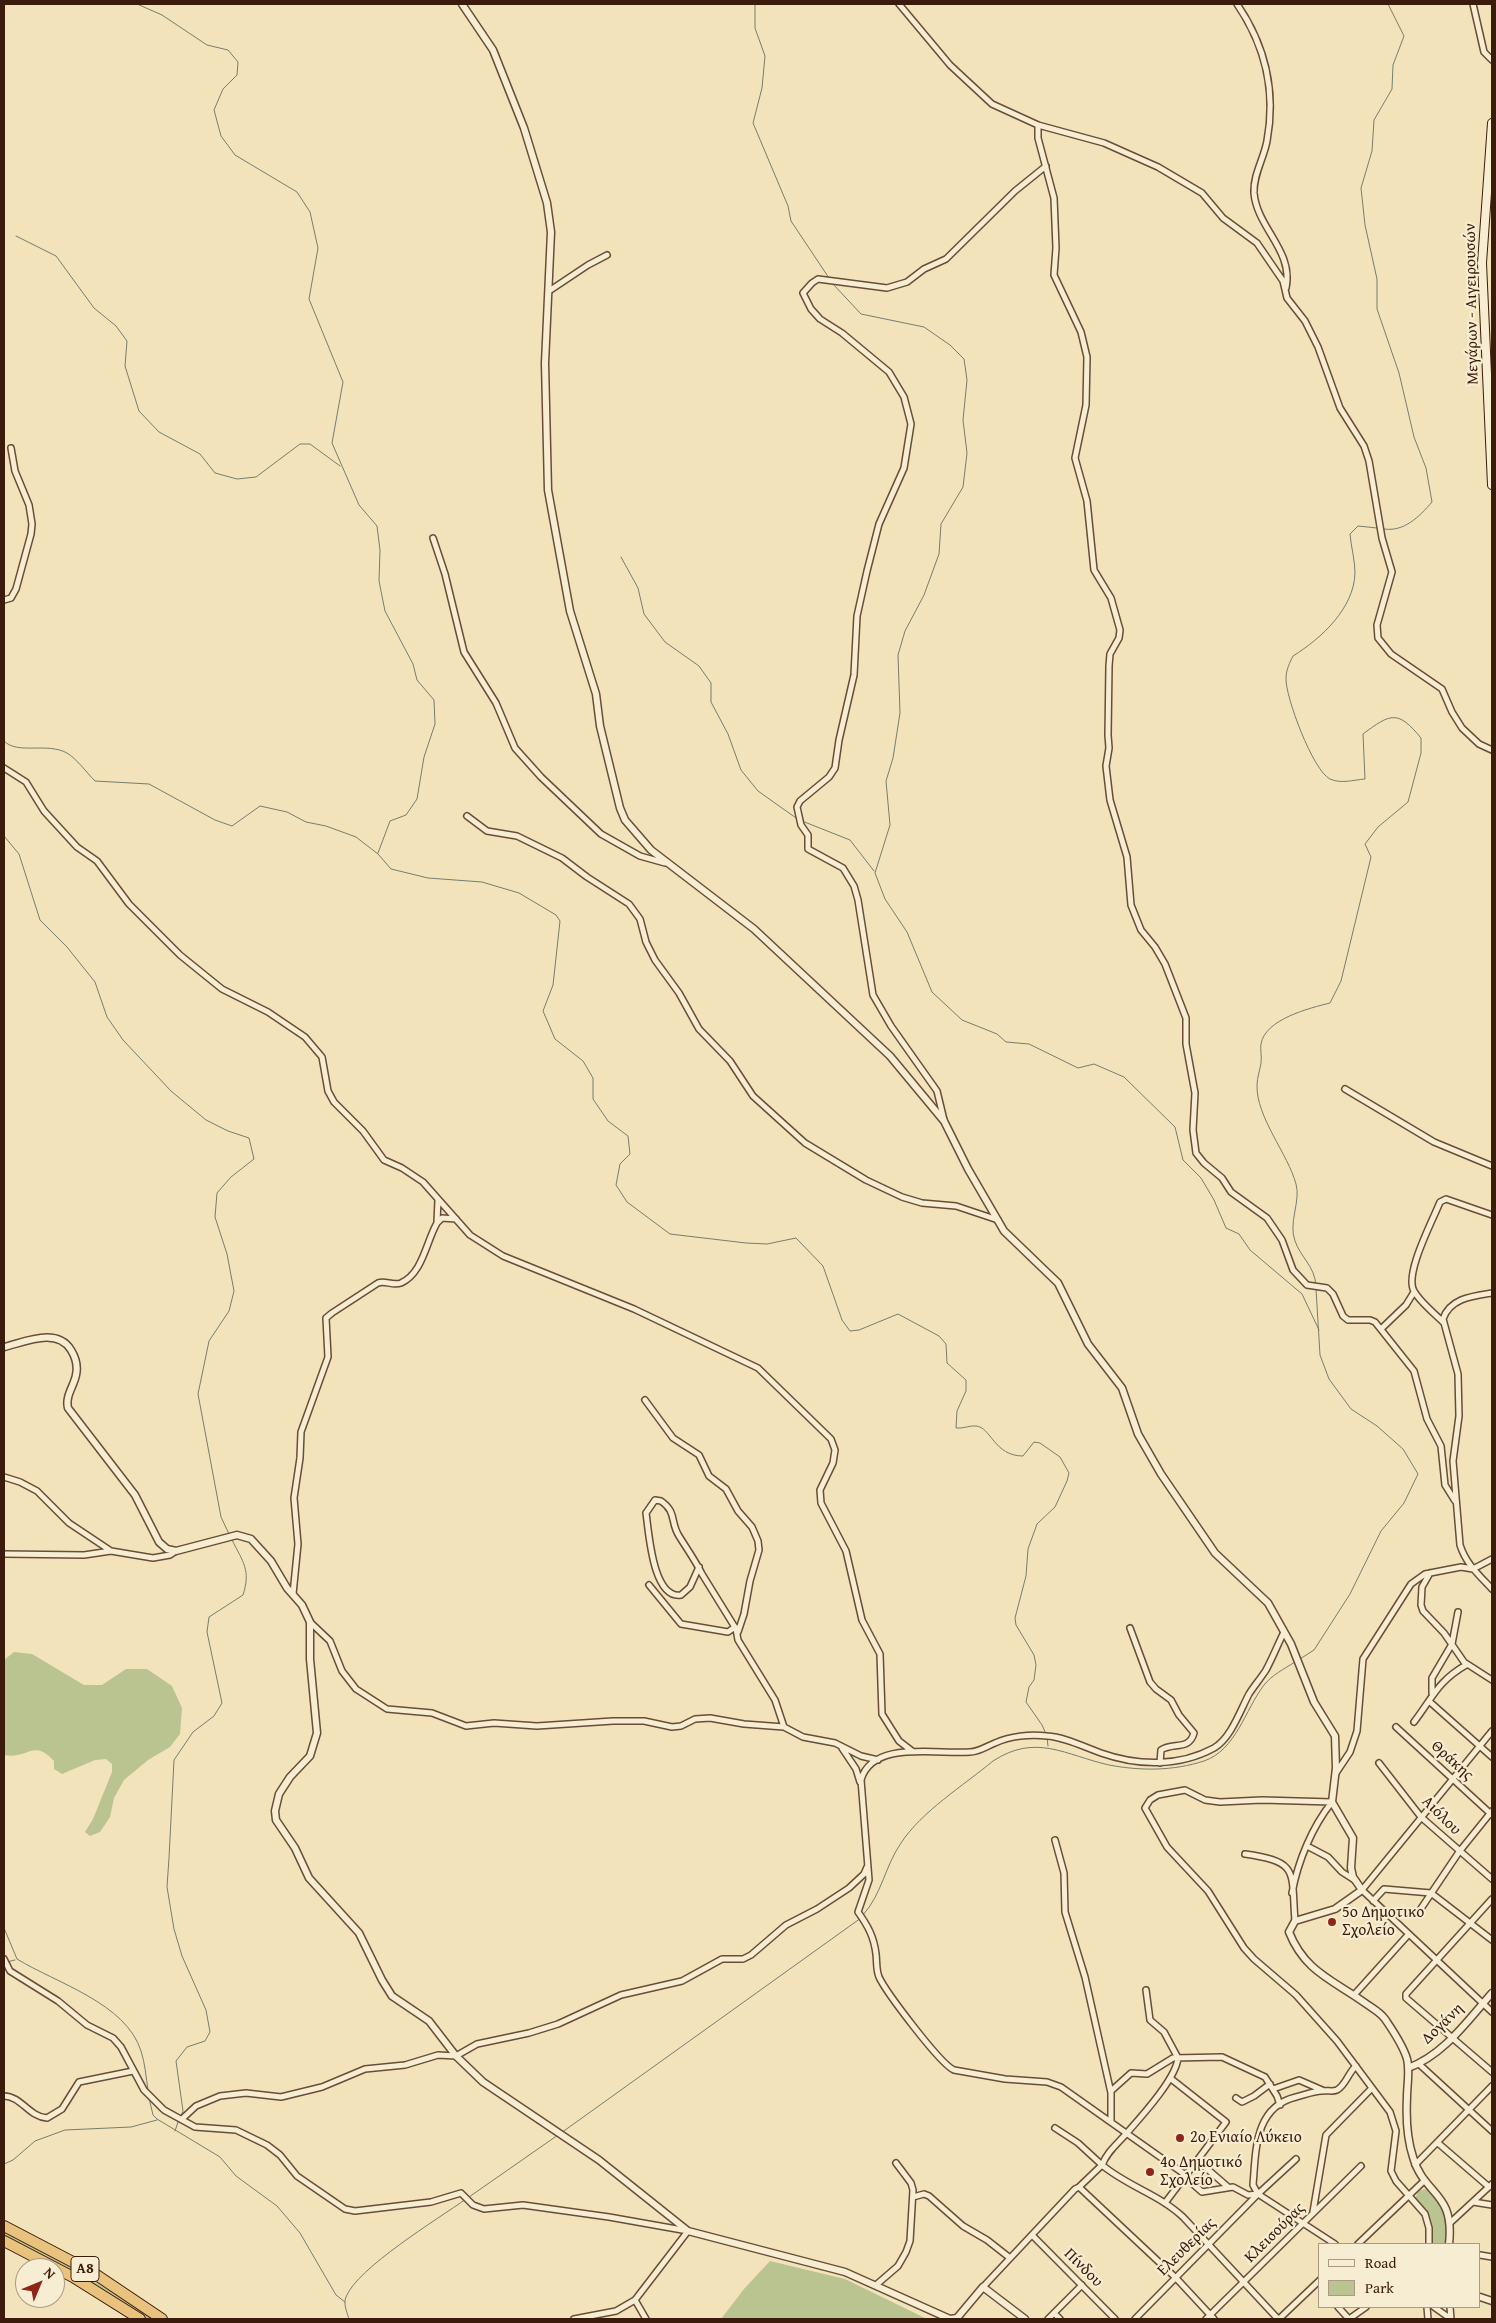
<!DOCTYPE html>
<meta charset="utf-8">
<style>
body{margin:0}
#map{position:relative;width:1496px;height:2323px;overflow:hidden;background:#f2e3ba;font-family:"Gentium Book Plus",serif}
canvas{display:block}
.frame{position:absolute;inset:0;border:5px solid #3b1b0b;pointer-events:none}
.legend{position:absolute;left:1318px;top:2243px;width:162px;height:65px;box-sizing:border-box;background:#f7edd2;border:1px solid #ac9982;margin:0;padding:6px 9px;list-style:none;font-size:15px;color:#3b1b0b}
.legend li{display:flex;align-items:center;gap:10px;height:25px}
.legend b{width:25px;border:1px solid #ac9982}
.north{position:absolute;left:15px;top:2258px;width:50px;height:50px;box-sizing:border-box;background:#f7edd2;border:1px solid #ac9982;border-radius:50%;rotate:45deg;font-size:14px;font-weight:700;line-height:20px;text-align:center;color:#3b1b0b}
.north::after{content:'';display:block;margin:auto;width:18px;height:22px;background:#8f2418;clip-path:polygon(50% 0,100% 100%,50% 72%,0 100%)}
</style>
<div id="map">
<canvas width="1496" height="2323"></canvas>
<div class="frame"></div>
<ul class="legend">
<li><b style="height:6px;background:#f7edd2"></b>Road</li>
<li><b style="height:14px;background:#bac490"></b>Park</li>
</ul>
<div class="north">N</div>
</div>
<script>
const g = document.querySelector('canvas').getContext('2d');
g.lineJoin = 'round';
function paint(path, color) { g.fillStyle = color; g.fill(path, 'evenodd'); }
function trace(path, color, width, dash) { g.strokeStyle = color; g.lineWidth = width; g.lineCap = dash ? 'butt' : 'round'; g.setLineDash(dash || []); g.stroke(path); }
function write(font, color, halo, rows, align = 'center') {
  g.font = font + ' "Gentium Book Plus",serif'; g.lineWidth = 4.5; g.setLineDash([]); g.textBaseline = 'middle'; g.strokeStyle = halo; g.fillStyle = color; for (const [text, x, y, turn = 0] of rows) {
    g.save(); g.translate(x, y); g.rotate((+turn || 0) * Math.PI / 180); g.textAlign = isNaN(turn) ? turn : align; if (halo) g.strokeText(text, 0, 0); g.fillText(text, 0, 0); g.restore();
  }
}
paint(new Path2D(`
 M14 1652 32 1654 84 1685H102L126 1669H147L172 1686 182 1708 180 1734 170 1747 148 1760 124 1780 114 1798 110 1817 100 1832 90 1836 85 1832 93 1819 112 1772V1764L106 1759 95 1760 62 1774 54 1769V1761C33 1738 28 1760 4 1755V1660Z
 M1424 2189C1447 2191 1447 2227 1447 2244H1432C1432 2225 1430 2212 1415 2198L1419 2191Z
 M4 2232 77 2270 153 2319H148L65 2266 4 2235Z
 M770 2261 845 2279 927 2319H721L744 2289Z`), '#bac490');
trace(new Path2D(`
 M137 4 162 15 207 45 228 50 238 62 237 75 223 89 214 110 221 136 235 155 297 192 310 212 318 248 309 299 343 382 332 443 359 505 377 526 380 550 379 581 385 611 413 664 417 680 434 700 435 724 424 757 417 799 406 815 390 821 378 853
 M755 4V28L765 56 762 88 753 123 788 206 791 221 829 278
 M16 236 56 256 94 308 116 326 127 341 125 366 139 411 159 432 200 454 215 473 237 479 256 477 300 444H310L340 466
 M832 283 861 314 924 327 950 345 964 359 967 380 963 420 967 453 963 487 941 524 939 554 924 595 905 631 898 655 900 713 893 758 886 781 890 825 875 873 885 899 907 932 932 992 962 1020 997 1034 1006 1042 1029 1044 1078 1068 1094 1064 1124 1077 1175 1127 1183 1160 1201 1178 1214 1200 1226 1228 1239 1234 1250 1250 1302 1294 1319 1330
 M1384 529C1404 532 1419 517 1432 502L1426 468 1414 437 1399 373 1377 309V279L1365 225 1361 188 1372 151 1374 120 1392 89 1393 65 1404 36 1388 4
 M621 557 638 588 644 614 665 642 699 666 711 683V702L728 734 741 770 758 791 796 818
 M4 741C17 755 47 742 67 753 77 759 86 772 95 781L149 784 215 820 232 826 260 806 287 812 306 822 326 826 356 837 378 854 391 869 428 878 482 882 519 893 556 915 560 921 553 985 543 1011 555 1039 583 1061 593 1078V1099L608 1121 628 1136 630 1154 620 1164 616 1185 627 1202 670 1234 746 1243 767 1244 796 1238 823 1266 842 1320 850 1331 859 1330 898 1314 939 1336 946 1344 947 1363 966 1380V1391L957 1411 956 1428C963 1429 970 1425 976 1426 991 1427 994 1456 1023 1456L1034 1442 1040 1443 1060 1457 1069 1473 1067 1481 1055 1507 1037 1524 1028 1549 1026 1576 1015 1618 1016 1625 1034 1655 1036 1665 1034 1680 1029 1687 1026 1702 1042 1725 1046 1734
 M802 821 850 840 874 871
 M4 836 19 854 40 920 67 947 95 982 107 1017 123 1040 171 1091 206 1120 228 1131 249 1138 254 1159 231 1177 217 1193 215 1217 227 1254 234 1291 229 1311 209 1341 198 1394 221 1517 229 1534
 M1316 1285C1314 1265 1301 1258 1295 1241 1288 1223 1301 1201 1296 1184 1288 1154 1256 1117 1257 1085 1257 1078 1260 1070 1261 1063 1262 1056 1260 1050 1261 1044 1265 1019 1310 1008 1330 1003L1341 981 1371 857 1365 844 1378 827 1408 802 1421 753V738C1398 710 1391 713 1363 734L1365 779C1353 780 1341 784 1330 779 1313 771 1285 696 1286 678 1286 670 1290 662 1293 656 1322 638 1354 608 1355 573 1355 560 1351 547 1350 534L1358 526 1377 528
 M1300 1659 1314 1650 1350 1594 1381 1531 1404 1503 1418 1474 1403 1449 1377 1426 1351 1409 1329 1379 1320 1355 1316 1289
 M1047 1737 1048 1746
 M863 1915C882 1894 885 1866 901 1843 922 1811 963 1786 993 1761 1036 1733 1065 1755 1109 1765 1141 1771 1173 1771 1204 1761 1236 1750 1245 1710 1264 1685 1272 1675 1284 1669 1295 1662
 M4 1928 17 1959C56 1983 126 2003 141 2051 145 2063 146 2077 148 2090
 M7 1962 15 1960
 M149 2098 153 2115 157 2119 220 2157 236 2176 277 2206 300 2233 336 2295 345 2302
 M181 2116 183 2111 176 2061 187 2047 205 2041 210 2032 206 2010 182 1956 174 1929 167 1887 169 1858 174 1760 193 1732 214 1716 222 1703 207 1632 209 1617 243 1595C251 1570 243 1562 232 1540
 M175 2131 179 2119
 M561 2133 861 1918
 M4 2164 13 2160 35 2141 65 2130 131 2127 157 2120
 M469 2197 558 2135
 M349 2319C347 2312 343 2304 346 2297 357 2268 438 2219 466 2199`), '#757d6f', 1);
const minor = new Path2D(`
 M899 4 950 65 992 104 1038 125 1104 143 1158 167 1202 193 1223 218 1257 243 1283 281 1287 298 1305 321 1318 347 1340 408 1364 446 1369 461 1382 538 1392 572 1377 625 1378 638 1391 654 1442 689 1452 712 1462 728 1479 744 1492 750
 M1237 4C1265 45 1276 92 1267 141 1264 158 1253 175 1254 193 1257 228 1294 251 1286 288
 M1473 4 1484 52 1492 60
 M1038 125V138L1054 198 1056 248 1054 275 1081 332 1087 357 1086 405 1075 458 1087 501 1094 570 1111 598 1120 630 1119 638 1110 654 1109 666 1108 735 1109 748 1106 766 1110 800 1127 857 1131 905 1141 930 1155 947 1165 964 1186 1018V1044L1195 1093 1193 1130 1196 1153 1204 1163 1222 1178 1231 1192 1267 1218 1282 1240 1293 1270 1307 1285 1327 1288 1333 1294 1343 1316 1348 1320H1370L1375 1322 1414 1371 1427 1419 1441 1446 1445 1485 1455 1501
 M549 291 588 265 607 255
 M433 538 445 574 464 652 496 703 515 748 541 777 601 834 640 856 665 863
 M4 600 11 598 16 589 31 534 32 524 29 505 15 471 11 448
 M4 768 26 782 44 811 77 847 97 861 129 904 180 955 222 989 268 1012 305 1037 322 1057 328 1091 334 1102 363 1131 384 1160 402 1168 423 1182 470 1235 503 1256 634 1309 758 1368 831 1439 835 1450 833 1463 820 1490 821 1503 846 1551 862 1620 880 1654 882 1714 899 1741 912 1751
 M467 816 487 831 517 836 562 858 587 877 629 904 640 919 646 942 655 960 679 993 699 1029 730 1061 753 1096 805 1143 866 1180 902 1197 922 1203 956 1206 998 1220
 M1345 1089 1434 1142 1492 1166
 M944 1120 937 1091 891 1026 873 995 858 900 854 886 843 868 808 849V835L801 825 797 807 800 801 829 777 835 768 839 740 854 675 857 616 867 571 879 524 904 468 911 424 904 397 889 372 842 333 820 319 811 309 803 293 812 283 818 279 887 288 907 282 924 269 946 259 1015 191 1046 166
 M437 1222 438 1200
 M1492 1293C1473 1296 1450 1298 1443 1319L1458 1374 1459 1416 1453 1461 1460 1545C1466 1564 1479 1575 1492 1589
 M1443 1322C1434 1313 1420 1302 1414 1291 1404 1274 1433 1220 1440 1202L1446 1199 1492 1215
 M1381 1329 1406 1305 1414 1292
 M645 1400 673 1438 699 1455 709 1476 726 1489 738 1511 752 1527 758 1541 759 1550 750 1581 744 1614 738 1632
 M4 1477 20 1482 37 1491 69 1523 111 1551 153 1558 170 1555 176 1551
 M4 1554 84 1555 111 1551
 M699 1567 690 1587 681 1595C653 1599 649 1534 646 1513L655 1500 661 1501C677 1512 670 1522 679 1536 687 1549 695 1560 702 1574L736 1629 738 1640 775 1700 784 1727
 M1430 1573 1422 1587 1421 1605 1423 1611 1444 1633 1464 1662 1492 1680
 M649 1585 681 1624 728 1632 735 1627
 M293 1594 298 1544 294 1498 300 1458 301 1432 328 1357 326 1318 332 1313 378 1283C385 1280 392 1286 401 1283 423 1273 426 1242 437 1223L442 1218 456 1219
 M310 1622 330 1641 342 1671 356 1689 387 1709 432 1713 466 1726 494 1723 537 1726 613 1721H644L672 1727 681 1726 695 1719 710 1718 744 1724 784 1727 803 1737 835 1743 861 1756 878 1760
 M1130 1628 1150 1682 1156 1689 1171 1700 1179 1715 1194 1733C1189 1751 1173 1742 1161 1750L1160 1763
 M1432 1693V1678L1452 1644 1458 1612
 M1430 1702 1492 1757
 M1414 1722C1433 1697 1438 1681 1466 1665
 M1396 1727 1492 1815
 M1492 1731 1362 1890 1492 2012
 M842 1748 856 1769 860 1782
 M1379 1763 1421 1817 1492 1879
 M1336 1773 1350 1752 1357 1731 1363 1659 1411 1584 1425 1574 1461 1567 1473 1569 1492 1559
 M1332 1802 1262 1800 1220 1802 1205 1800 1185 1790 1158 1795 1150 1800 1145 1808 1167 1847 1208 1891 1244 1948 1254 1959 1296 1995 1337 2041 1390 2112 1396 2131 1391 2171 1396 2181 1425 2214 1429 2228V2244
 M1055 1840 1064 1873 1065 1912 1085 1977 1111 2093V2122
 M1307 1846 1328 1857 1342 1872 1356 1881
 M1245 1854C1300 1862 1291 1871 1295 1921
 M1292 1893C1298 1861 1312 1827 1332 1802
 M1431 1893 1492 1940
 M1492 1899 1406 1994V1998L1492 2072
 M1373 1901 1384 1889 1431 1893
 M1418 1913 1459 1852 1492 1811
 M4 1959 10 1971 58 2001 87 2025 113 2038 121 2047 144 2090 164 2110 195 2127 236 2130 267 2145 280 2155 297 2176 345 2209 355 2211 431 2202 461 2193 473 2205 484 2209 523 2205 609 2217 688 2231
 M1354 1995 1408 1935
 M1419 2064 1492 2131
 M1273 2089 1299 2080 1322 2090
 M1111 2091 1131 2073 1147 2074 1173 2058 1222 2057 1265 2077 1277 2096 1280 2105
 M4 2096C21 2096 29 2117 47 2118L62 2109 79 2082 133 2071
 M1236 2098 1242 2102 1254 2096 1270 2084
 M182 2119 196 2106 220 2096 246 2093 281 2097 322 2087 365 2069 405 2065 438 2055 456 2056 477 2044 529 2033 558 2024 621 1995 682 1981 722 1959H743L751 1955 786 1925 817 1909 849 1888 864 1874 867 1867
 M1055 2128 1078 2143 1102 2165C1107 2152 1117 2144 1126 2134 1140 2118 1176 2079 1178 2058L1164 2032 1150 2020 1146 1990
 M1438 2143 1489 2187
 M1296 2159 1258 2194 1253 2185C1256 2151 1254 2107 1296 2097 1304 2095 1314 2091 1322 2091 1328 2090 1332 2092 1337 2090 1346 2085 1348 2073 1356 2066
 M1198 2161 1228 2187
 M1415 2165 1492 2086
 M1187 2176 1061 2087 1047 2082 1005 2079 954 2070C940 2064 886 1992 879 1977 876 1970 877 1962 876 1954 874 1937 868 1926 858 1912L869 1880 861 1780C872 1739 940 1755 970 1752 979 1752 987 1746 995 1743 1010 1736 1030 1734 1047 1736 1065 1737 1084 1747 1101 1753 1138 1766 1179 1767 1214 1748 1231 1738 1240 1711 1249 1694 1254 1686 1261 1678 1266 1670 1273 1657 1278 1644 1284 1632
 M1186 2178 1202 2192 1233 2187 1248 2195 1258 2194 1335 2244
 M1079 2187 1102 2165C1127 2186 1160 2195 1183 2217L1278 2319
 M913 2197 924 2194 929 2196 963 2226 987 2240 1010 2258
 M1473 2202 1492 2205
 M1165 2203 1226 2122 1170 2078
 M1313 2212 1326 2135 1372 2088
 M1451 2222 1492 2184
 M1032 2235 1115 2319
 M1358 2244 1425 2180
 M1480 2255 1492 2257
 M876 2285 898 2266 906 2252 910 2241 913 2190 911 2183 896 2163
 M983 2287 1075 2189 1079 2187 1176 2278 1214 2319
 M635 2300 646 2319
 M1338 2307 1349 2319
 M1427 2307 1428 2319
 M1434 2307 1451 2319
 M1450 2307 1451 2319
 M1054 2313 1060 2319
 M574 2319 616 2311 635 2300 688 2231
 M1048 2319 1082 2285
 M1135 2319 1258 2194
 M1206 2319 1361 2166
 M1279 2319 1320 2280
 M1349 2319 1366 2307`);
const tertiary = new Path2D(`
 M462 4 493 50 524 128 547 203 551 232 545 363 548 490 570 611 596 694 600 726 620 808 625 820 651 850 754 929 890 1056 944 1121 968 1169 1004 1231 1058 1283 1088 1344 1122 1388 1138 1434 1161 1474 1215 1553 1268 1603 1291 1644 1314 1702 1335 1736 1336 1768 1332 1802 1353 1838 1351 1868 1353 1877 1362 1890 1335 1909 1295 1921 1289 1932C1305 1972 1333 1980 1365 2003 1372 2008 1380 2012 1385 2019 1393 2031 1403 2045 1407 2059 1410 2071 1407 2085 1407 2097 1406 2116 1407 2139 1413 2157 1424 2196 1455 2191 1449 2244
 M4 1347C25 1342 57 1327 71 1350 76 1358 78 1366 76 1375 74 1386 65 1396 68 1408L135 1495 159 1542 167 1549 176 1551 237 1535 251 1539 271 1561 287 1588 302 1605 310 1622V1659L317 1733 310 1756 290 1777 279 1794 275 1811 276 1820 295 1848 309 1878 359 1933 382 1980 392 1996 429 2021 456 2056 483 2082 599 2160 688 2231 845 2272 950 2319 957 2318 983 2287 1025 2319
 M1408 2068C1444 2055 1468 2020 1492 1993
 M1480 2297 1492 2301`);
const secondary = new Path2D(`
 M1492 123 1482 263 1492 485`);
const motorway = new Path2D(`
 M4 2226 92 2272 162 2319
 M4 2241 73 2277 140 2319`);
trace(minor, '#694d37', 8);
trace(tertiary, '#694d37', 9);
trace(secondary, '#3b1b0b', 10);
trace(motorway, '#3b1b0b', 12);
trace(minor, '#f7edd2', 5);
trace(tertiary, '#f7edd2', 6);
trace(secondary, '#f7edd2', 8);
trace(motorway, '#e9c27d', 10);
for (const [x, y, r, color] of [
 [1332,1922,5,"#8f2418"],
 [1180,2138,5,"#8f2418"],
 [1150,2172,5,"#8f2418"]
]) { const dot = new Path2D(); dot.arc(x, y, r, 0, 2 * Math.PI); g.fillStyle = color; g.fill(dot); trace(dot, '#f7edd2', 2); }
for (const [x, y, w] of [
 [85,2269,28]
]) { const box = new Path2D(); box.roundRect(x - w / 2, y - 12.5, w, 25, 4); g.fillStyle = '#f7edd2'; g.fill(box); trace(box, '#3b1b0b', 1); }
write('bold 15px', '#3b1b0b', null, [
 ["Α8",85,2269]
]);
write('16px', '#3b1b0b', '#f7edd2', [
 ["Μεγάρων - Αιγειρουσών",1472,304,-91],
 ["Θράκης",1452,1761,42],
 ["Αιόλου",1441,1816,45],
 ["Δογάνη",1443,2024,-44],
 ["Κλεισούρας",1275,2233,-45],
 ["Ελευθερίας",1187,2247,-45],
 ["Πίνδου",1083,2268,45]
]);
write('16px', '#3b1b0b', '#f7edd2', [
 ["5o Δημοτικο",1342,1913],
 ["Σχολείο",1342,1931],
 ["2ο Ενιαίο Λύκειο",1190,2138],
 ["4ο Δημοτικό",1160,2163],
 ["Σχολείο",1160,2181]
], 'left');
</script>
